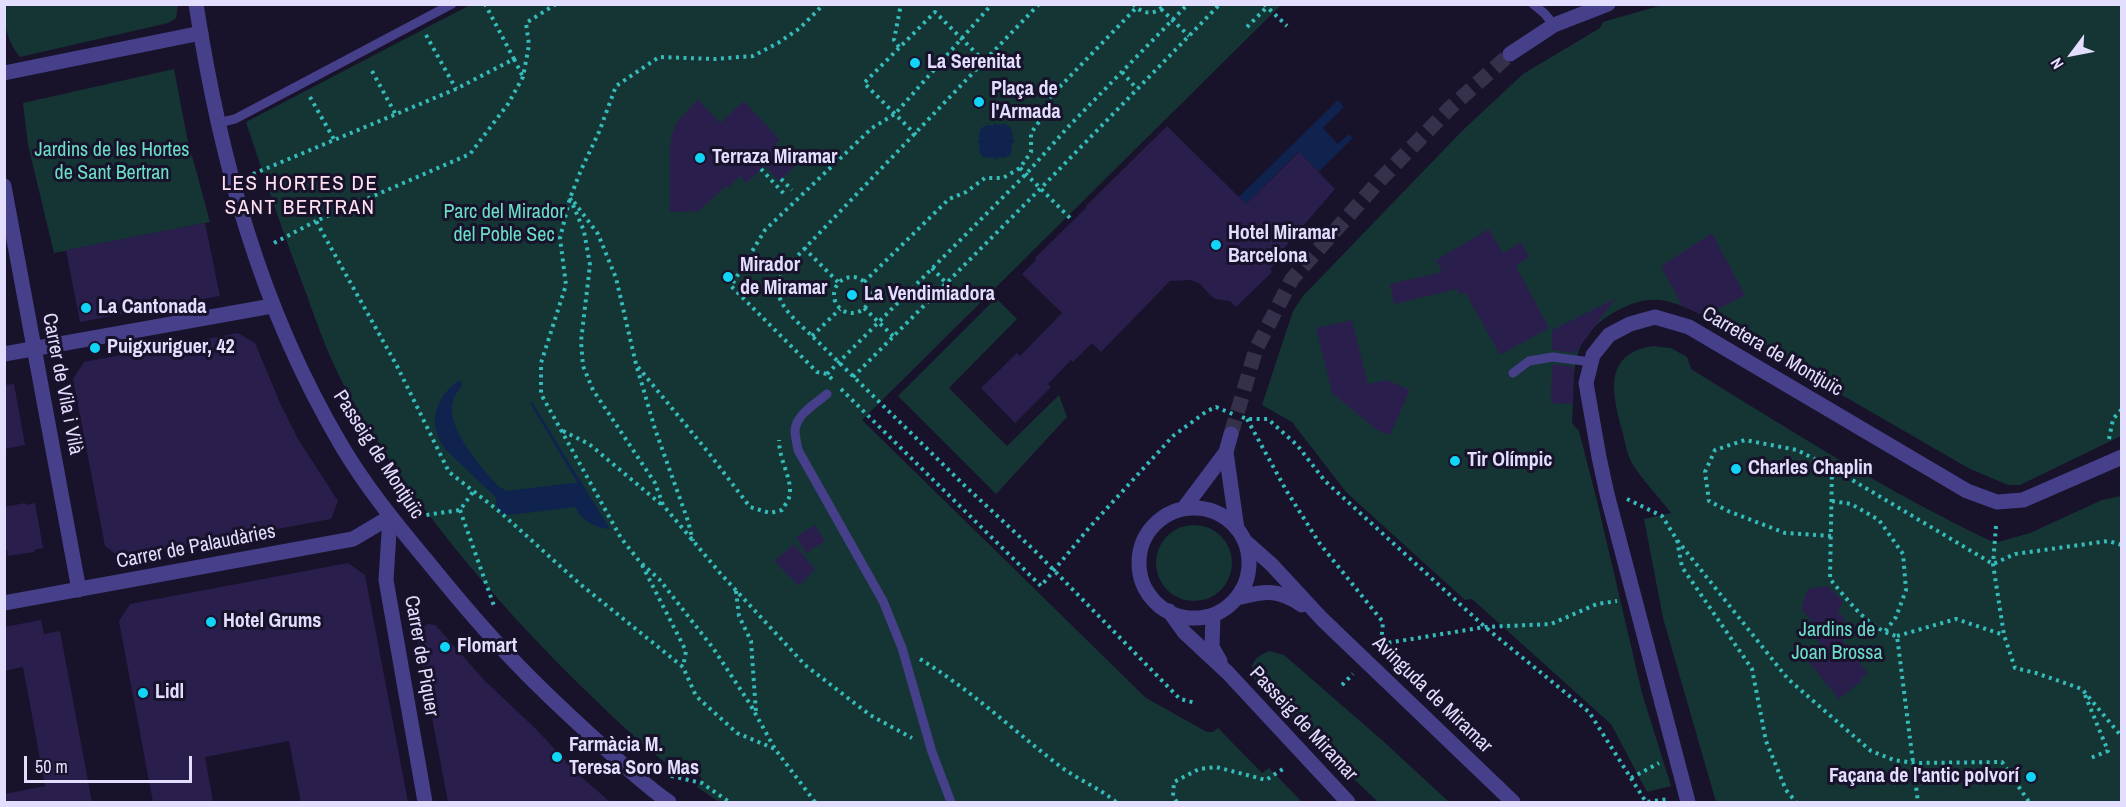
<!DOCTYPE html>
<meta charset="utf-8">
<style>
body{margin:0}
#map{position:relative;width:2126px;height:807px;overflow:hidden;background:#18122b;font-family:"Archivo Narrow",sans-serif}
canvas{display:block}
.frame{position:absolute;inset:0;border:6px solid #e3defe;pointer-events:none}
.north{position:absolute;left:2042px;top:24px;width:60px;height:60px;-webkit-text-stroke:4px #18122b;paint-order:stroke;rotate:238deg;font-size:16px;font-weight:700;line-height:24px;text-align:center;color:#e3defe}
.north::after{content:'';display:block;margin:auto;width:21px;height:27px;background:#e3defe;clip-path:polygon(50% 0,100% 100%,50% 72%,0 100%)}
.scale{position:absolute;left:24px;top:756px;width:168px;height:27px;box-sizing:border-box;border:3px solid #e3defe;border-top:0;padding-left:8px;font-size:18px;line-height:21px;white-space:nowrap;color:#e3defe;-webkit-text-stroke:4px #18122b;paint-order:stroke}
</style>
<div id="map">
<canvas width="2126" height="807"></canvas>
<div class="frame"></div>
<div class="north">N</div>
<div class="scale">50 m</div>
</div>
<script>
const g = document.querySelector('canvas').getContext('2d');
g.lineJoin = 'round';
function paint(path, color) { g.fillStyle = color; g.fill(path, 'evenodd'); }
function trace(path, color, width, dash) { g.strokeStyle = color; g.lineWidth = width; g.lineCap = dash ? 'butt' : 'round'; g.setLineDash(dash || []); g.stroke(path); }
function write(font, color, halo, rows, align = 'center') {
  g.font = font + ' "Archivo Narrow",sans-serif'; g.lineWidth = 6; g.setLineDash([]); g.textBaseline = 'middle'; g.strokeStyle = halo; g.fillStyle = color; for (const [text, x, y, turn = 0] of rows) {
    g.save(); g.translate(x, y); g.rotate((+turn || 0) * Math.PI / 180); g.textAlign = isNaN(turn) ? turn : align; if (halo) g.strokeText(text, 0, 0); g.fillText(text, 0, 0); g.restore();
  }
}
paint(new Path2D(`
 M1666 4 2121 5V436L2020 485H2008L1970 469 1705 316C1663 296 1646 292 1605 318 1595 325 1583 338 1579 350 1571 373 1574 399 1572 423L1579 431 1598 505 1642 693 1671 786 1647 792 1611 724 1472 599 1465 600 1346 492 1292 422 1262 405 1293 311 1303 296 1462 131 1523 74 1600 28 1603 22Z
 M4 5 5 4 178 5 176 18 168 23 20 57C7 42 4 24 4 5Z
 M470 5H1281L862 420 1146 698 1207 732H1213L1218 728 1262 773 1269 768 1302 802H719L697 787 702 778C690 769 681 774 674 769 642 746 610 714 582 687 496 603 407 498 348 393 331 362 318 327 306 293 284 236 265 179 246 122ZM998 125 993 157H983L980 139 993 126Z
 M174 69 187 137 210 222 54 253 28 145 23 103Z
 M996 298 1017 319 949 388 1007 446 1059 395 1067 417 996 494 898 396Z
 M1653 346 1671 348 1687 357 1691 369C1790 430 1889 493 1995 543L2030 533 2102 500 2121 496V802H1716L1663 618 1644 519 1671 513C1659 497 1644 482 1633 465 1627 456 1625 441 1622 430 1612 392 1603 354 1653 346Z
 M1156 563a38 38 0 1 1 76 0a38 38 0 1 1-76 0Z
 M1270 651 1284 655 1383 741 1449 802H1378L1261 690C1248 673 1247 659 1270 651Z`), '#153535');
paint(new Path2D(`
 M1338 100 1344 107 1323 128 1338 144 1349 134 1353 138 1306 184 1316 169 1298 152 1246 204 1239 197Z
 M995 123 998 125C1008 122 1014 129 1012 138L1015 141 1012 144 1011 155 1003 158 999 157 996 160 993 157 989 158 982 156 979 151 980 144 977 141 980 139C977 129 984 123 993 126Z
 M460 380 462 385C459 390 454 396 453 401 445 428 483 469 499 487L504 489 509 506 504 505 450 454C426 430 432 398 460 380Z
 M532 402 610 529C586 528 564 506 577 482L530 403Z`), '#0f234e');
trace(new Path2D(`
 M508 503 574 495`), '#0f234e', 24);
paint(new Path2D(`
 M698 99 720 123 744 101 780 140 775 144 795 166 779 181 765 166 746 183 740 176 728 188 726 186 699 211 670 212V145L672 135 677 122Z
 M1167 126 1246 204 1299 152 1335 189 1278 255 1281 258 1270 269 1272 272 1236 307 1230 301 1216 299 1211 296 1200 284 1191 280 1170 281 1101 352 1092 343 1073 362 1071 360 1048 384 1051 387 1015 423 981 388 1017 353 1020 356 1062 313 1022 274 1036 260 1035 258 1086 208V206Z
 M205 223 220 296 80 322 66 250Z
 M1489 229 1503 253 1521 242 1529 257 1516 266 1549 328 1500 355 1465 292 1460 295 1457 289 1394 304 1390 284 1442 272 1436 260Z
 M1712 233 1745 295 1705 316 1682 306 1661 266Z
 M1616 298 1575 353 1552 350V330Z
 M1352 320 1368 384 1387 380 1410 390 1390 435 1377 430 1332 393 1316 328Z
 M238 333 255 343 280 403 298 439 338 501 331 519 121 558 105 546 73 379 84 362Z
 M1552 364 1574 367 1573 404 1551 403Z
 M14 384 25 445 4 449V385Z
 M25 503 26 505 35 503 43 548 34 550V552L8 556 7 550 4 551V507Z
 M815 525 825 541 806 553 796 537Z
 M794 544 815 569 799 586 774 561Z
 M348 563 365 575 408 802H301L289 741 205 757 213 802H153L119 621 130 604Z
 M1828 586 1843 601 1838 611 1845 619 1838 635 1868 673 1861 678 1863 680 1839 699 1807 660 1823 647 1811 632 1814 624 1801 608 1808 589Z
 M41 620 44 634 60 631 92 802H6L5 794 45 786 23 667 4 671V627Z
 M428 624 435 625 439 629 483 679 536 729 578 774 610 802H448L417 639 418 630Z`), '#2a1f4c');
trace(new Path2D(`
 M1231 434 1256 349 1292 279 1381 179 1450 108 1510 54`), '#36314b', 15, [15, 8]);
trace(new Path2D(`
 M556 4 526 23 529 45 523 77 508 104 470 154 316 221 397 366 449 472 500 512 580 584 683 667 696 696 737 733 775 749
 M1039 4 783 271C781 277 777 284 778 290 779 308 800 324 812 336L964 485 1035 551 1180 699 1196 703
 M1133 4C1143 15 1155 16 1165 4
 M1264 4 1287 26
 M1161 9 1189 36
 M1247 27 1267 7
 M426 35 456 89
 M899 47 894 40 901 4
 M514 59 523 77
 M372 71 396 115
 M1122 72 1137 89
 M310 97 335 141
 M916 135 864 83 935 12 985 62
 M1020 168 1073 221
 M761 169 786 196
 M253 174 456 89 514 59 485 4
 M781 179 792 190
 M570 198 584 231 590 265 581 341 583 366 593 390 655 483 663 505 720 573 805 665 870 715 912 738
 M574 202 598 234 616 278 636 364 655 429 688 521 693 541
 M274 243 316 221
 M804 248 839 283
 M932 268 946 283
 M834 295a18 18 0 1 1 36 0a18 18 0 1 1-36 0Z
 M864 282 949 199 966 192 985 178H1003L1020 168 1031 152V133L1046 112 1049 98 1136 8
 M864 308 893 336
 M812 336 840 309
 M638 367 708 452 750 507 770 513 782 510C785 505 790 498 790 493 791 476 779 460 779 440
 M827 374 1027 173 1069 126 1188 4
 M853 377 1041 188 1220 4
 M832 379 827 374 817 372 731 286 765 230 872 128 895 114 992 4
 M841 389 1041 586 1088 529 1173 436 1207 411 1216 407 1235 415
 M1242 417 1247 419H1268L1297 445 1325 481 1485 627 1589 712 1646 802 1669 799
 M1247 419 1286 490 1320 544 1383 622 1381 644
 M563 431 589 444 662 505
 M2109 439 2113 419 2122 409
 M1832 469 1830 579C1848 600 1869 630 1897 636L1918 802
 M1627 499 1662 516 1677 540 1788 679 1871 751 1894 760 1914 763 2002 762 2029 802
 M1832 501 1851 504 1879 520 1903 554 1906 590 1896 617 1884 633
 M460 510 494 606
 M419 516 460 510 473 492
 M1996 526 1993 564 2004 635 2015 668 2036 673 2082 689 2122 737
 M1831 536 1785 533 1728 511 1709 501 1705 472 1715 450 1745 440 1797 450 1832 468 1993 564 2015 554 2108 541 2122 545
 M1677 540 1682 567 1752 669 1766 741 1786 790 1796 802
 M642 565 686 651 683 667
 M736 591 739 616 751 641 756 713
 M1897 636 1956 619 2004 635
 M1381 644 1485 627 1551 624 1597 604 1617 601
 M920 659C971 690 1014 731 1061 767 1079 780 1099 788 1116 802
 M1342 685 1353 674
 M2085 695 2108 751 2088 759
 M671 776 702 783 729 802
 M1631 778 1659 763
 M815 802 775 749 750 704 713 648 659 579 640 562 621 538 541 394V363L566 285 560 238 570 198 581 170 599 132 616 86 659 57 715 59 753 56 778 43 800 28 824 4
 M1177 802 1173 796 1174 782 1199 769 1216 767 1266 780 1286 767`), '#35bbb9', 4, [3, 4.5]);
trace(new Path2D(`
 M1533 4 1544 13 1554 25
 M218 123 235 119 452 4
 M1513 373 1529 361 1553 357 1591 362
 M827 394C815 404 797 414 795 430 795 436 797 444 798 450L883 601 902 648 932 752 951 802`), '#463f89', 9);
trace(new Path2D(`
 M4 73 201 33
 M4 186 79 590
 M4 354 272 306
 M390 517 386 580 425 802
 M4 603 353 539 390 517
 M1688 802 1607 494 1599 457 1586 383 1593 355 1609 335 1630 324 1655 317 1689 327 1967 491 1997 502 2023 500 2122 457`), '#463f89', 15);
trace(new Path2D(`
 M196 4C220 159 260 307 340 443 366 488 399 527 432 567 458 599 484 630 513 660 543 692 575 721 607 750 627 768 647 787 669 802
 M1510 54 1554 25 1608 4
 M1231 434 1226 452 1237 529
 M1184 508 1226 452
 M1139 563a55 55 0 1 1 110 0a55 55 0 1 1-110 0Z
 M1245 541 1272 565 1322 619 1513 802
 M1237 598C1265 591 1277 588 1302 605
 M1169 611 1184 632 1228 673 1348 802
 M1213 615 1212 647 1220 661`), '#463f89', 15);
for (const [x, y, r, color] of [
 [915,63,6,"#10d5f7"],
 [979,102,6,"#10d5f7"],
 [700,158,6,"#10d5f7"],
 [1216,245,6,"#10d5f7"],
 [728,277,6,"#10d5f7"],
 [852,295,6,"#10d5f7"],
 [86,308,6,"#10d5f7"],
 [95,348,6,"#10d5f7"],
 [1455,461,6,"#10d5f7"],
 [1736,469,6,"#10d5f7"],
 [211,622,6,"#10d5f7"],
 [445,647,6,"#10d5f7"],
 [143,693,6,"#10d5f7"],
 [557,757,6,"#10d5f7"],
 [2031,777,6,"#10d5f7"]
]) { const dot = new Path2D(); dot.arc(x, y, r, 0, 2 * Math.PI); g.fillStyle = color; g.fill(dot); trace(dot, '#18122b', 2); }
write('bold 20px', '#e3defe', '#18122b', [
 ["La Serenitat",927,63],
 ["Plaça de",991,90],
 ["l'Armada",991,113],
 ["Terraza Miramar",712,158],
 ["Hotel Miramar",1228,234],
 ["Barcelona",1228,257],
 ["Mirador",740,266],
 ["de Miramar",740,289],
 ["La Vendimiadora",864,295],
 ["La Cantonada",98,308],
 ["Puigxuriguer, 42",107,348],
 ["Tir Olímpic",1467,461],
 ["Charles Chaplin",1748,469],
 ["Hotel Grums",223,622],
 ["Flomart",457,647],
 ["Lidl",155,693],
 ["Farmàcia M.",569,746],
 ["Teresa Soro Mas",569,769],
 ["Façana de l'antic polvorí",2019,777,"right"]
], 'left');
write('20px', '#6adec7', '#18122b', [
 ["Jardins de les Hortes",112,151],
 ["de Sant Bertran",112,174],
 ["Parc del Mirador",504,213],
 ["del Poble Sec",504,236],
 ["Jardins de",1837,631],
 ["Joan Brossa",1837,654]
]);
write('20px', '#e3defe', '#18122b', [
 ["Carretera de Montjuïc",1772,352,30],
 ["Carrer de Vila i Vilà",62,384,79],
 ["Passeig de Montjuïc",378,455,57],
 ["Carrer de Palaudàries",196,547,-11],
 ["Carrer de Piquer",421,656,80],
 ["Avinguda de Miramar",1432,695,44],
 ["Passeig de Miramar",1303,724,47]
]);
g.letterSpacing = '1.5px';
write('21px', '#fee0f1', '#18122b', [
 ["LES HORTES DE",300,184],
 ["SANT BERTRAN",300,208]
]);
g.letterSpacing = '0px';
</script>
